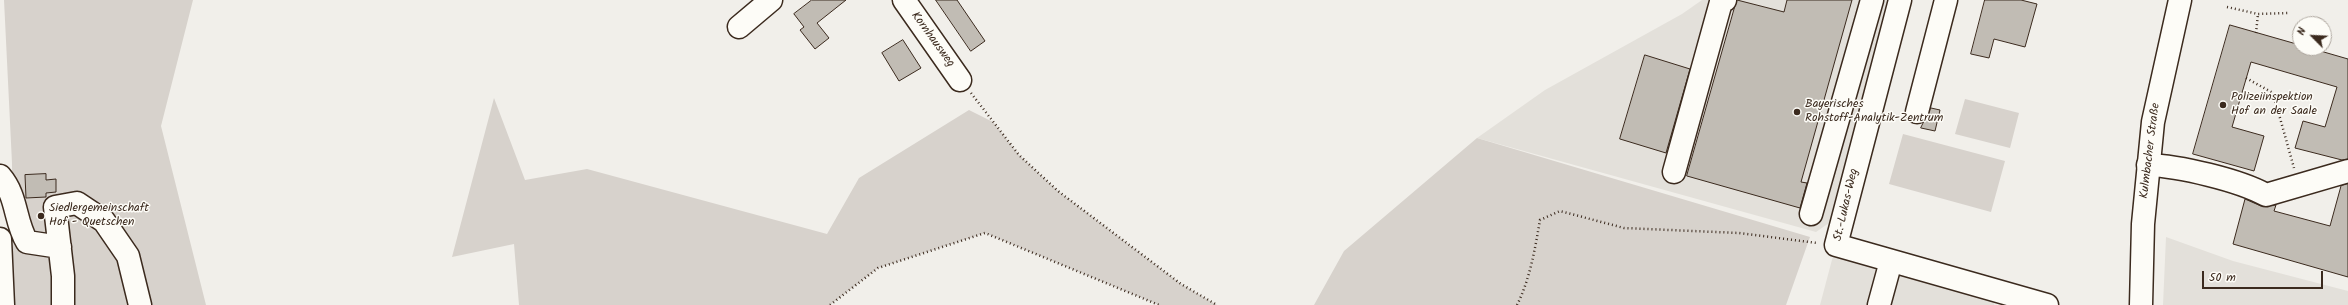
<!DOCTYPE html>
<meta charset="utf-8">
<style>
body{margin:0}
#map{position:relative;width:2348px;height:305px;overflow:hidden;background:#f1efea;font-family:Kalam,sans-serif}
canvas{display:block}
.north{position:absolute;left:2292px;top:16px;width:40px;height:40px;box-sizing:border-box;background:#fdfcf7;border:1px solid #afa8a0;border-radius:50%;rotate:294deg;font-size:11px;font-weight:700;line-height:16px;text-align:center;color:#3b2a1e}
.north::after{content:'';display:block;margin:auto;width:14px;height:18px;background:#3b2a1e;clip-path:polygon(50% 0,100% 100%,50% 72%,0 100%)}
.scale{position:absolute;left:2202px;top:271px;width:121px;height:18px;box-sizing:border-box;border:2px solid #3b2a1e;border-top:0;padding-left:5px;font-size:12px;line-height:14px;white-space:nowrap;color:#3b2a1e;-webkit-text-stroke:3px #fdfcf7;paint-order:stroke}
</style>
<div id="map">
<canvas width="2348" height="305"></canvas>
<div class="north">N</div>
<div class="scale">50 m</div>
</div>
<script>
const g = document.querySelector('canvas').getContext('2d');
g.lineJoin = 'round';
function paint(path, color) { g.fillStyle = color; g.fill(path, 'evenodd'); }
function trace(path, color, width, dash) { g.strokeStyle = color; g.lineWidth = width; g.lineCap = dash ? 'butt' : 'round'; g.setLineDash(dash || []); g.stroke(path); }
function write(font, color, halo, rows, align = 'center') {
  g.font = font + ' Kalam,sans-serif'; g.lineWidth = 3; g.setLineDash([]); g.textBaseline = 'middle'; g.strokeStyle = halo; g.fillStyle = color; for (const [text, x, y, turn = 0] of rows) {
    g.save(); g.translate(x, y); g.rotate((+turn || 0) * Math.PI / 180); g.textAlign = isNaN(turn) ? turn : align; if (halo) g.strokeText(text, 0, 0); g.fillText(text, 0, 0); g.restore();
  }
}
paint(new Path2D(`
 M1702 0H1888L1829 223 1816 232 1477 138 1545 90 1682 14Z
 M2166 237 2233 261 2348 291V305H2163Z
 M1833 256 1995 302 1994 305H1820Z`), '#e3e0da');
paint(new Path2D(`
 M4 0H193L161 126 206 305H13L12 163Z
 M494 98 525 180 587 169 827 234 859 178 969 110 993 122 1019 155 1058 191 1181 284 1217 305H1159L985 233 878 268 830 305H519L514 244 452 257Z
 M1965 99 2019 113 2010 148 1955 134Z
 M1903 134 2005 161 1991 212 1889 184Z
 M1477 138 1810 237 1786 305H1314L1344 251Z`), '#d7d2cc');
const building = new Path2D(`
 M812 0H846L817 23 829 38 815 49 800 30 804 27 794 14Z
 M936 0H957L985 41 971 51Z
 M1737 0 1784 12 1787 0H1852L1801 182 1807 183 1800 208 1687 176Z
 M1985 0H2021L2037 4 2025 47 1994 39 1989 58 1971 54Z
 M2230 25 2300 45V48H2310L2348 59V159L2342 160 2295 148 2303 121 2325 127 2337 87 2251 62 2232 127 2264 136 2254 171 2193 154Z
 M903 40 921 68 899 81 882 53Z
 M1645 55 1690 69 1666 153 1620 139Z
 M1931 108 1940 110 1935 131 1921 128Z
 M46 174V180L56 179V192L46 193V197L26 198 25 175Z
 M2348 184V277L2233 244 2245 199 2261 206 2276 205 2274 211 2330 226 2341 186Z`);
paint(building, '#c1bcb4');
trace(building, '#3b2a1e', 1);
const minor = new Path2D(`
 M904 0 960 80
 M1900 0 1836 245 2047 305
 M739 27 771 0
 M1917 112 1946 0
 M2148 165C2179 166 2239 180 2266 195L2348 171
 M1674 172 1721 2 1725 0
 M0 176C18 197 14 220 27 242L60 247
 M1811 214 1872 0
 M0 239 3 305
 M63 305V276L55 207 77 203 104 221 128 256 140 305
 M1879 305 1891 261`);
const major = new Path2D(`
 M2141 305 2143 224 2153 122 2180 0`);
trace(minor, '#3b2a1e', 25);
trace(major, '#3b2a1e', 25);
trace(new Path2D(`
 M2227 7 2258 14 2290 13
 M2256 33 2258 14
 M2246 78 2273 93 2294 168
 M971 93 1019 155 1058 191 1181 284 1217 305
 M830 305 878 268 985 233 1159 305
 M1517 305C1530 279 1535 249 1540 220L1560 211 1624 228 1739 233 1817 243`), '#3b2a1e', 2.5, [1, 3]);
trace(minor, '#fdfcf7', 22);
trace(major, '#fdfcf7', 22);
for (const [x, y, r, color] of [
 [2223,105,4,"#3b2a1e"],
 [1797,112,4,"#3b2a1e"],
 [41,216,4,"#3b2a1e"]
]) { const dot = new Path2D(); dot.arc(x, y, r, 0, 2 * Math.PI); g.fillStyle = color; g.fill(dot); trace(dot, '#fdfcf7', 1.5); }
write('12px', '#3b2a1e', '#fdfcf7', [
 ["Kornhausweg",932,40,54],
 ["Kulmbacher Straße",2151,151,-83],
 ["St.-Lukas-Weg",1847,205,-77]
]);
write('12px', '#3b2a1e', '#fdfcf7', [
 ["Polizeiinspektion",2231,98],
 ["Hof an der Saale",2231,112],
 ["Bayerisches",1805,105],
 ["Rohstoff-Analytik-Zentrum",1805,119],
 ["Siedlergemeinschaft",49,209],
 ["Hof - Quetschen",49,223]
], 'left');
</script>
